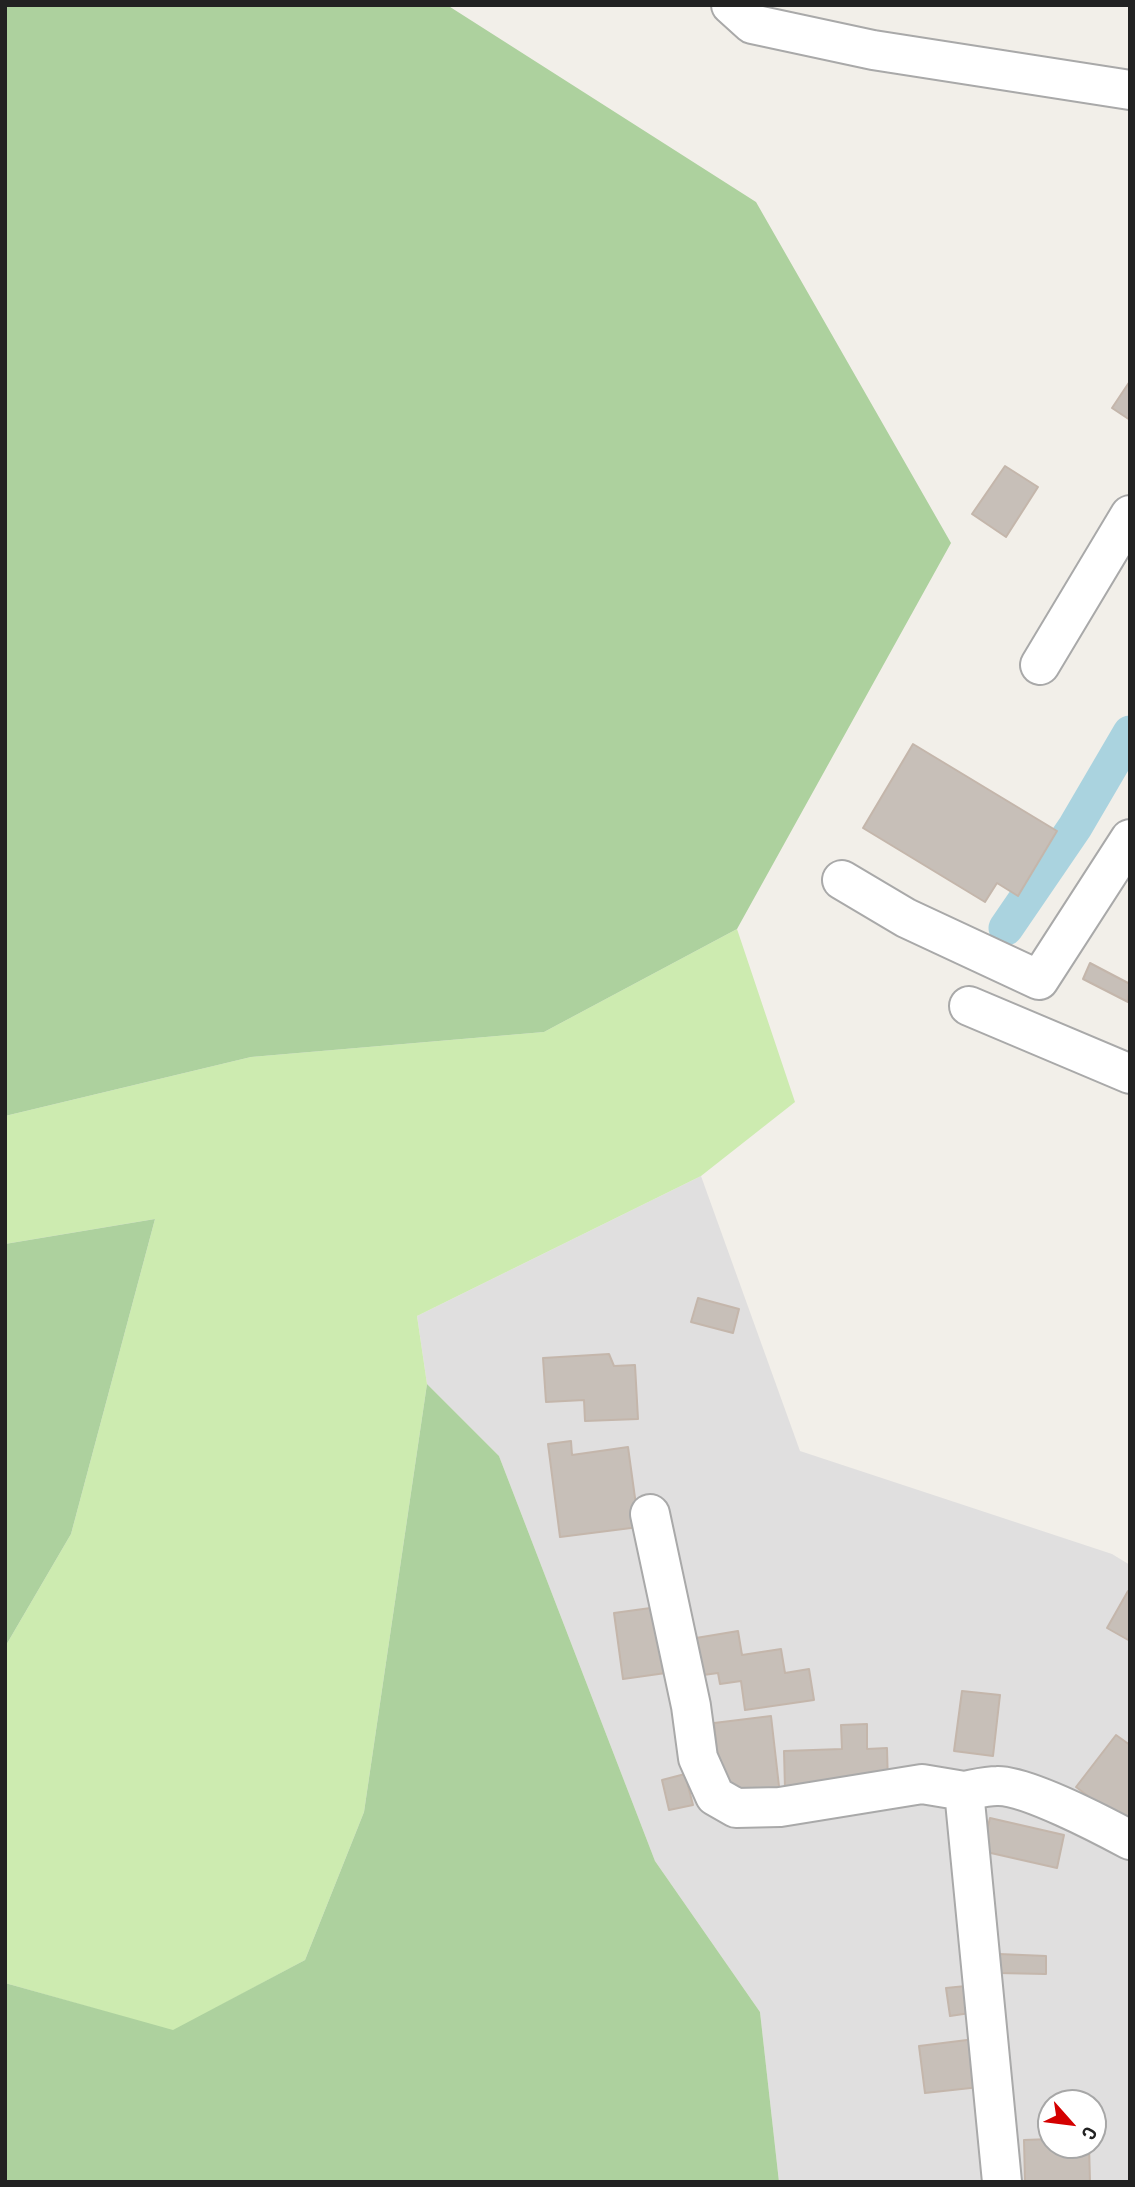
<!DOCTYPE html>
<meta charset="utf-8">
<style>
body{margin:0}
#map{position:relative;width:1135px;height:2187px;overflow:hidden;background:#f2efe9;font-family:"Roboto Condensed",sans-serif}
canvas{display:block}
.frame{position:absolute;inset:0;border:7px solid #222;pointer-events:none}
.north{position:absolute;left:1037px;top:2089px;width:70px;height:70px;box-sizing:border-box;background:#fff;border:2px solid #a7a7a7;border-radius:50%;rotate:118deg;font-size:19px;font-weight:700;line-height:28px;text-align:center;color:#222}
.north::after{content:'';display:block;margin:auto;width:24px;height:32px;background:#d40000;clip-path:polygon(50% 0,100% 100%,50% 72%,0 100%)}
</style>
<div id="map">
<canvas width="1135" height="2187"></canvas>
<div class="frame"></div>
<div class="north">С</div>
</div>
<script>
const g = document.querySelector('canvas').getContext('2d');
g.lineJoin = 'round';
function paint(path, color) { g.fillStyle = color; g.fill(path, 'evenodd'); }
function trace(path, color, width, dash) { g.strokeStyle = color; g.lineWidth = width; g.lineCap = dash ? 'butt' : 'round'; g.setLineDash(dash || []); g.stroke(path); }
paint(new Path2D(`
 M701 1176 800 1451 1112 1554 1130 1565V2182H779L760 2012 655 1861 499 1456 427 1384 417 1316ZM1051 2103H1093V2145H1051Z`), '#e0dfdf');
paint(new Path2D(`
 M737 929 795 1102 701 1176 417 1316 427 1384 364 1812 305 1960 173 2031 5 1983V1647L71 1534 155 1219 5 1244V1116L251 1057 544 1032Z`), '#cdebb0');
paint(new Path2D(`
 M5 5H447L756 202 951 543 737 929 544 1032 251 1057 5 1116Z
 M155 1219 71 1534 5 1647V1244Z
 M427 1384 499 1456 655 1861 760 2012 779 2182H5V1983L173 2030 305 1960 364 1812Z`), '#add19e');
trace(new Path2D(`
 M1006 928 1075 827 1130 733`), '#aad3df', 35);
const building = new Path2D(`
 M1130 381V420L1112 408Z
 M1005 466 1038 487 1006 537 972 514Z
 M913 744 1057 831 1018 896 997 883 985 902 863 828Z
 M1090 963 1130 984 1128 1002 1083 979Z
 M698 1298 739 1309 733 1333 691 1322Z
 M609 1354 614 1366 635 1365 638 1419 585 1421 584 1400 546 1402 543 1358Z
 M571 1441 572 1455 628 1447 639 1527 560 1537 548 1444Z
 M1128 1591 1130 1592V1641L1107 1628Z
 M665 1606 673 1672 623 1679 614 1613Z
 M738 1631 742 1655 781 1649 785 1673 809 1669 814 1700 745 1710 741 1681 720 1684 718 1673 696 1676 690 1639Z
 M962 1691 1000 1695 993 1756 954 1751Z
 M771 1716 780 1795 721 1787 714 1723Z
 M867 1724V1749L887 1748 888 1786 785 1789 784 1751 842 1749 841 1725Z
 M1116 1735 1130 1745V1828L1076 1787Z
 M685 1774 693 1805 669 1810 662 1780Z
 M990 1818 1064 1835 1057 1868 982 1851Z
 M999 1954 1046 1956V1974L998 1973Z
 M966 1986 970 2013 950 2016 946 1988Z
 M975 2039 980 2087 925 2093 919 2046Z
 M1051 2139V2145H1089L1090 2182H1025L1024 2140Z`);
paint(building, '#c7bfb8');
trace(building, '#c4b6ab', 2);
const minor = new Path2D(`
 M731 5 752 24 873 50 1130 90
 M1040 665 1130 515
 M842 880 906 918 1039 980 1130 839
 M969 1006 1130 1074
 M650 1514 691 1706 698 1758 715 1796 736 1808 780 1807 922 1784 964 1791 1002 2182
 M964 1791C975 1789 986 1786 997 1786 1026 1785 1102 1825 1130 1840`);
trace(minor, '#a9a9a9', 42);
trace(minor, '#fff', 38);
</script>
